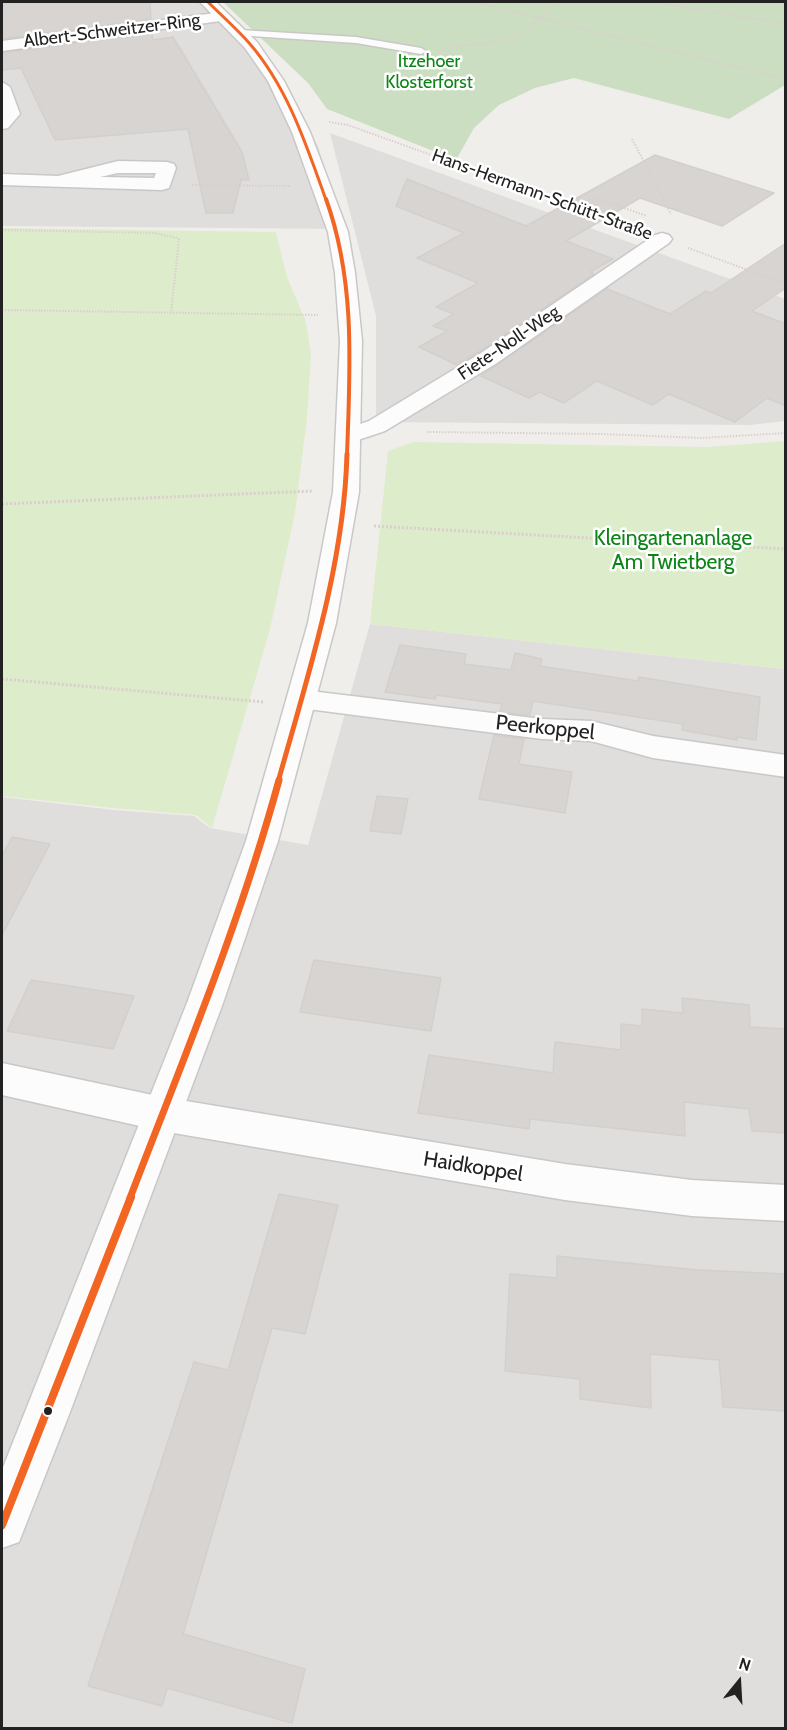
<!DOCTYPE html>
<meta charset="utf-8">
<style>
body{margin:0}
#map{position:relative;width:787px;height:1730px;overflow:hidden;background:#f0eeeb;font-family:Cabin,sans-serif}
canvas{display:block}
.frame{position:absolute;inset:0;border:3px solid #222;pointer-events:none}
.north{position:absolute;left:709px;top:1652px;width:60px;height:60px;-webkit-text-stroke:4px #fff;paint-order:stroke;rotate:18deg;font-size:16px;font-weight:700;line-height:24px;text-align:center;color:#222}
.north::after{content:'';display:block;margin:auto;width:21px;height:27px;background:#222;clip-path:polygon(50% 0,100% 100%,50% 72%,0 100%)}
</style>
<div id="map">
<canvas width="787" height="1730"></canvas>
<div class="frame"></div>
<div class="north">N</div>
</div>
<script>
const g = document.querySelector('canvas').getContext('2d');
g.lineJoin = 'round';
function paint(path, color) { g.fillStyle = color; g.fill(path, 'evenodd'); }
function trace(path, color, width, dash) { g.strokeStyle = color; g.lineWidth = width; g.lineCap = dash ? 'butt' : 'round'; g.setLineDash(dash || []); g.stroke(path); }
function write(font, color, halo, rows, align = 'center') {
  g.font = font + ' Cabin,sans-serif'; g.lineWidth = 5; g.setLineDash([]); g.textBaseline = 'middle'; g.strokeStyle = halo; g.fillStyle = color; for (const [text, x, y, turn = 0] of rows) {
    g.save(); g.translate(x, y); g.rotate((+turn || 0) * Math.PI / 180); g.textAlign = isNaN(turn) ? turn : align; if (halo) g.strokeText(text, 0, 0); g.fillText(text, 0, 0); g.restore();
  }
}
paint(new Path2D(`
 M2 2H217L243 26 318 146 342 229 2 226Z
 M330 133 785 299V421L750 425 376 422V316Z
 M370 624 785 669V1728H2V797L114 810 194 816 210 828 308 845Z`), '#dfdedc');
paint(new Path2D(`
 M2 228 276 232 287 277 306 322 311 354 307 418 295 513 270 629 212 828 196 815 113 808 2 796Z
 M785 441V669L370 624 388 451 413 442 708 447Z`), '#ddeccb');
paint(new Path2D(`
 M223 2H785V85L729 119 574 78 535 88 499 105 474 128 456 160 327 109 308 83Z`), '#cbdec1');
const building = new Path2D(`
 M2 2H150L151 19 2 39Z
 M152 33 153 40 173 37 242 152 249 180H241L233 213H206L188 129 55 140 21 68 2 70V53Z
 M655 155 774 193 722 226 640 198 566 241 613 259 590 272 594 274 480 351 457 365 419 347 447 331 433 326 454 314 436 307 478 283 417 258 464 233 396 206 407 179 526 226Z
 M786 243V288L752 311 786 324V406L767 398 735 422 669 394 653 405 597 381 564 403 539 392 529 398 481 376 607 289 670 314 706 291 711 293Z
 M400 645 466 654 464 664 511 670 515 653 542 659 540 666 638 681 639 677 760 697 756 740 737 737V740L682 730 683 724 533 701 530 715 500 712 502 704 436 695 435 699 385 692Z
 M494 735 524 739 519 764 572 772 565 813 479 799Z
 M377 796 408 799 401 834 370 831Z
 M12 837 50 844 2 935V856Z
 M314 960 441 978 431 1031 300 1012Z
 M31 980 134 996 113 1049 7 1031Z
 M682 998 749 1005 750 1027 786 1029V1133L752 1131 749 1109 684 1102 685 1136 530 1119 529 1129 418 1113 429 1055 553 1073 555 1042 621 1050V1024L642 1026V1009L683 1013Z
 M279 1194 338 1205 305 1334 272 1328 183 1634 305 1669 292 1723 167 1688 162 1706 88 1686 194 1362 228 1370Z
 M557 1256 698 1270 786 1274V1411L723 1407 719 1360 650 1354 651 1408 580 1399V1379L505 1371 510 1274 557 1278Z`);
paint(building, '#d7d4d2');
trace(building, '#d3d0cc', 1.5);
const service = new Path2D(`
 M240 30 356 37 421 48 426 51 421 54 356 43 236 35 235 33Z`);
const minor = new Path2D(`
 M223 12 231 17 228 20 2 51V41Z
 M2 82 10 87 20 114 8 128 2 129Z
 M118 161 167 162 174 164 176 168 169 188 162 190 2 185V174L58 176ZM118 173H156L154 178 100 177Z
 M662 233 669 235 672 239 669 243 497 363 385 431 349 443 340 441 337 436 340 431 369 421 481 353 655 235Z
 M302 690 542 719 591 721 653 736 786 755V777L653 758 591 741 542 739 292 707 287 700 292 693Z
 M2 1063 162 1097 565 1164 692 1180 786 1185V1221L692 1216 565 1200 162 1131 2 1095Z`);
const tertiary = new Path2D(`
 M200 2H216L257 42 284 81 310 132 348 232 355 273 362 341 359 492 336 623 278 841 223 1003 70 1412 19 1542 2 1548V1470L187 1003 246 841 308 623 333 492 340 341 335 273 328 232 292 132 268 81 245 48Z`);
trace(service, '#c9c8c7', 3);
trace(minor, '#c9c8c7', 3);
trace(tertiary, '#c9c8c7', 3);
trace(new Path2D(`
 M474 2 786 79
 M654 2 786 24
 M444 48C493 43 523 42 556 2
 M329 122 348 125 630 227
 M632 139 671 214
 M192 185 290 186
 M596 198 647 216
 M2 230 155 233 177 238 179 239 171 313
 M688 248 786 284
 M2 310 318 315
 M427 432 602 434 701 438 786 433`), '#dccecd', 2, [1.5, 1.5]);
trace(new Path2D(`
 M2 504 313 491
 M374 526 786 549
 M2 679 264 702`), '#dccecd', 3, [2, 2]);
paint(service, '#fdfcfc');
paint(minor, '#fdfcfc');
paint(tertiary, '#fdfcfc');
trace(new Path2D(`
 M208 2C222 16 237 29 250 44 288 88 307 147 326 200`), '#f26522', 3);
trace(new Path2D(`
 M326 199C356 282 350 369 347 455`), '#f26522', 4);
trace(new Path2D(`
 M278 782C308 675 344 565 347 454`), '#f26522', 5);
trace(new Path2D(`
 M130 1198C183 1060 240 923 279 780`), '#f26522', 7);
trace(new Path2D(`
 M2 1525 131 1197`), '#f26522', 8);
for (const [x, y, r, color] of [
 [48,1411,5,"#222"]
]) { const dot = new Path2D(); dot.arc(x, y, r, 0, 2 * Math.PI); g.fillStyle = color; g.fill(dot); trace(dot, '#fff', 2); }
write('18px', '#222', '#fff', [
 ["Albert-Schweitzer-Ring",112,31,-7],
 ["Hans-Hermann-Schütt-Straße",542,195,20],
 ["Fiete-Noll-Weg",509,343,-34]
]);
write('18px', '#0c8416', '#fff', [
 ["Itzehoer",429,62],
 ["Klosterforst",429,83]
]);
write('21px', '#0c8416', '#fff', [
 ["Kleingartenanlage",673,539],
 ["Am Twietberg",673,563]
]);
write('21px', '#222', '#fff', [
 ["Peerkoppel",545,728,6],
 ["Haidkoppel",473,1167,9]
]);
</script>
